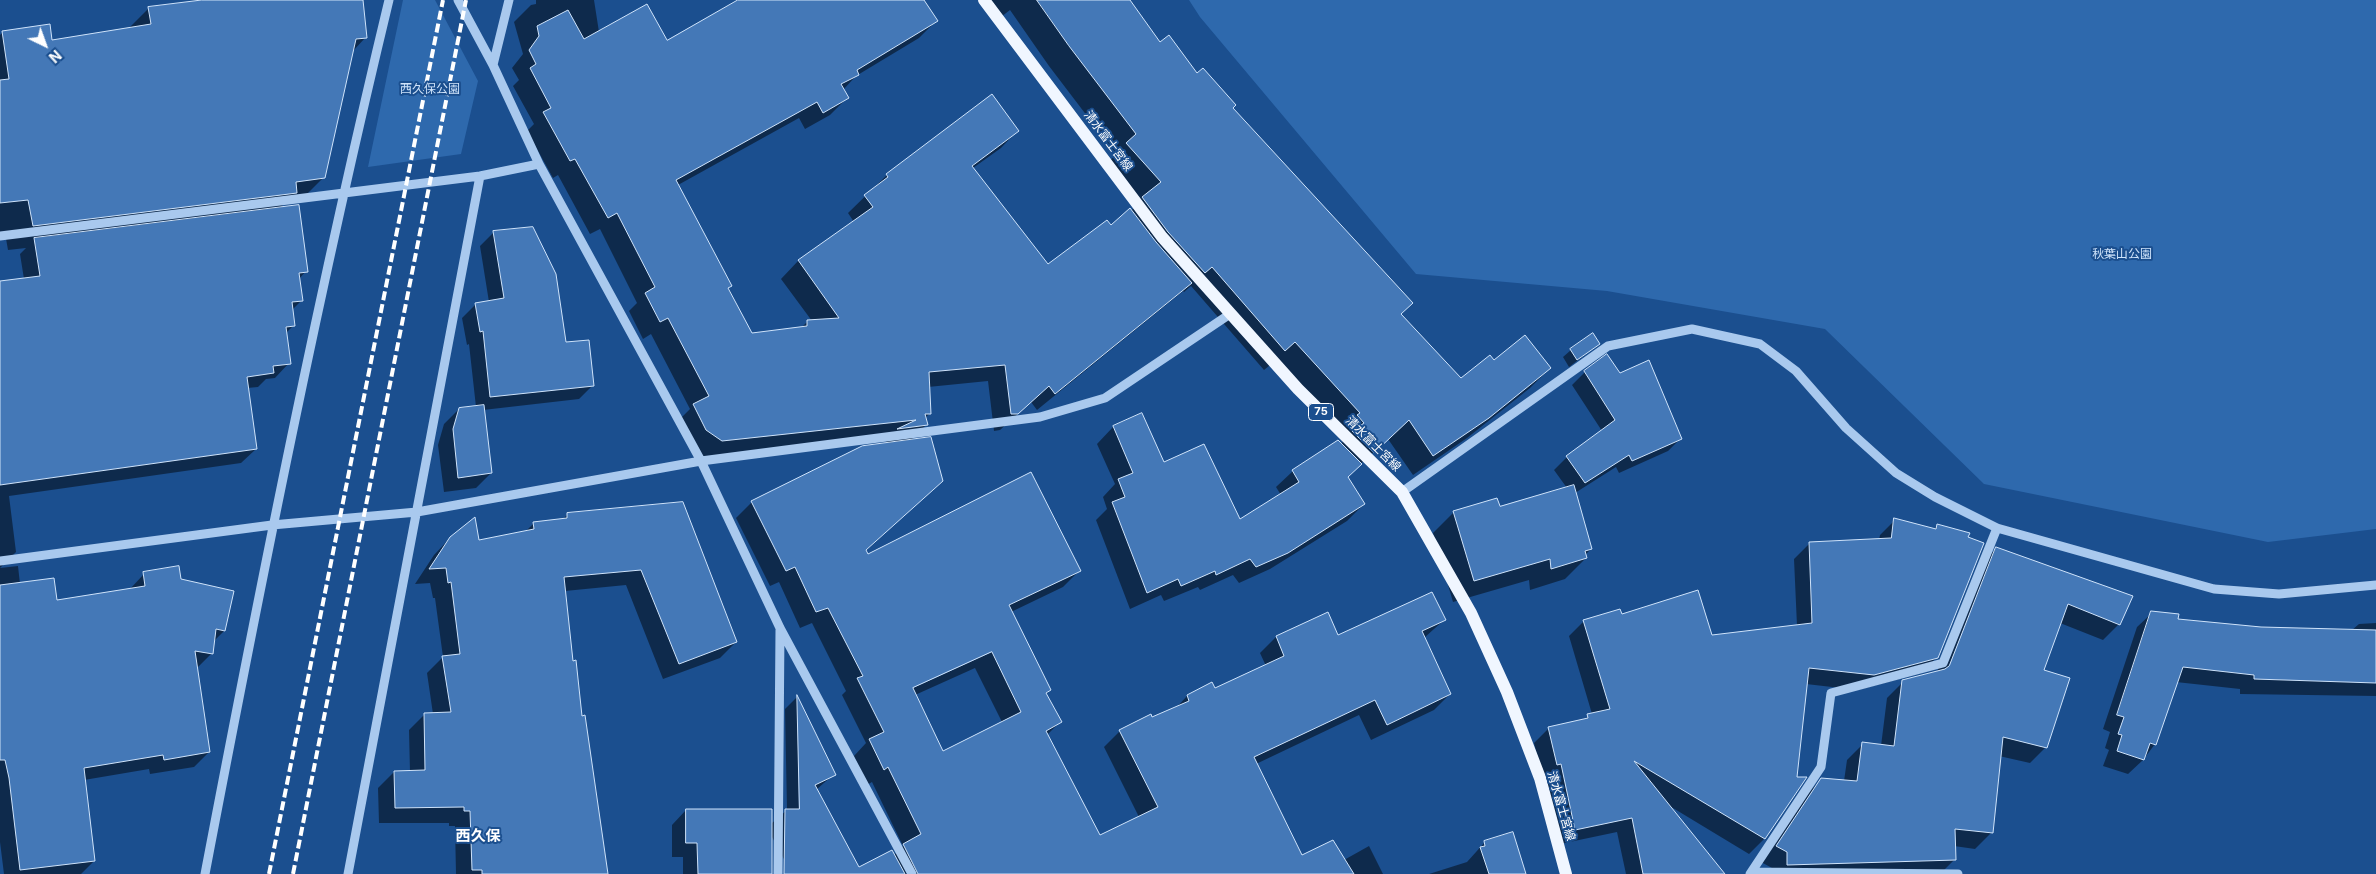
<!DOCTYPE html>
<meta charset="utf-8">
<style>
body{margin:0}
#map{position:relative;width:2376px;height:874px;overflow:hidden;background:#1b4f8f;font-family:Inter,sans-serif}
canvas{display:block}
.north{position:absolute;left:20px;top:20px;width:50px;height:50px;-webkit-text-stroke:4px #1b4f8f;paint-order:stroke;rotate:138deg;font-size:14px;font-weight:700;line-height:20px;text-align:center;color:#fff}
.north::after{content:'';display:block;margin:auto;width:18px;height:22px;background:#fff;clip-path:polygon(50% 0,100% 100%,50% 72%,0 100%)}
</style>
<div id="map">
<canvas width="2376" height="874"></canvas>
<div class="north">N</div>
</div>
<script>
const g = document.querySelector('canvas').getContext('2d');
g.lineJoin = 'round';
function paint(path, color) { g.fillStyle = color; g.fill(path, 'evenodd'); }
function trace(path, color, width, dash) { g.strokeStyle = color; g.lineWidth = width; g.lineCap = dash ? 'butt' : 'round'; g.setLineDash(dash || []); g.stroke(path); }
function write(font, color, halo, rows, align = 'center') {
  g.font = font + ' Inter,"Noto Sans JP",sans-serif'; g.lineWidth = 4; g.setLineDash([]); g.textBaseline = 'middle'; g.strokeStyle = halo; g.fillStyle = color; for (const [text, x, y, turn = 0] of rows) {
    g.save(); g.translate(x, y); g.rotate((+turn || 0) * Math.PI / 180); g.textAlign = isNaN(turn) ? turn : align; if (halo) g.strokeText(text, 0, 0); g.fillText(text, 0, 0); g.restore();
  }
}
paint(new Path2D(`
 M403 0H435L478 81 461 154 368 167Z
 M1189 0H2376V529L2268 542 1984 484 1825 329 1607 291 1416 274 1200 17Z`), '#2e69ad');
paint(new Path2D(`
 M204 0H362L366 37 353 51 324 177 299 202 283 205 279 209 306 271 299 279 301 301 292 310 294 325 286 333 289 363 275 378 266 379 258 387 247 388 256 449 241 463 9 496 16 552 0 568V283L24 279 20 254 26 248 8 250 5 233H0V35L2 33 51 42 128 29 149 8Z
 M536 0H594L599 32 666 41 741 0H923L936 21 919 38 856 76 843 90 847 98 830 115 805 129 799 118 678 185 751 334 801 328 808 321H812L781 279 798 261 854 222 848 213 887 175 1018 130 1001 148 973 168 1048 266 1111 227 1131 211 1140 201 1107 164 1116 154 1049 66 1010 10 997 20 979 0H1129L1159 44 1231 108 1400 315 1460 380 1493 362 1550 368 1530 388 1467 438 1413 475 1388 439 1346 477 1364 504 1347 521 1270 569 1239 583 1233 575 1200 590 1198 587 1164 601 1161 595 1130 609 1096 520 1107 509 1103 497 1115 484 1097 444 1113 427 1142 415 1163 464 1239 521 1281 495 1276 487 1293 471 1343 442 1274 362 1264 370 1191 286 1184 292 1183 291 1037 410 1031 402 1000 430 994 431 988 381 928 387 930 413 925 418 926 425 910 441 942 481 865 551 868 555 1079 571 1063 587 1011 612 1050 690 1046 694 1060 722 1047 735 1100 837 1139 817 1104 747 1120 731 1176 708 1187 696 1212 684 1215 690 1266 666 1260 653 1276 637H1338L1444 620 1424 638 1450 694 1434 710 1371 740 1359 715 1256 764 1302 857 1344 860 1369 846 1383 874H792L772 837V823L787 810 785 709 797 697 834 774 816 790 859 869 894 855 903 846 872 782 867 785 854 756 866 743 842 695 846 691 812 623 800 628 779 582 770 586 736 518 752 502 883 445 890 437 704 458 676 423 690 409 651 334 643 339 629 311 637 303 600 229 590 234 558 175 553 178 527 131 534 124 513 86 519 80 512 68 523 54 514 22 531 5 536 4ZM975 668 1002 722 943 753 915 695Z
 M494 232 593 385 579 399 483 410 491 473 476 488 444 492 438 445 444 424 459 409 476 407 469 344 467 345 462 318 476 304 489 302 480 246Z
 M1599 344 1569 367 1563 357 1571 350Z
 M1585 372 1620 374 1681 438 1668 451 1619 473 1616 467 1575 493 1591 549 1585 555 1586 558 1565 579 1530 590 1529 580 1453 602 1433 533 1454 512 1499 508 1567 488 1554 470 1567 457 1602 431 1572 385Z
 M682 504 736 642 720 658 663 679 626 585 565 591 572 662 607 874H456L455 826H449V823H379L378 788 394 772H410L409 730 425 714H433L427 673 443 657 435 598H433L430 583 415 584 434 555 450 538 478 541 525 532 534 523 562 520 567 515Z
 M1895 520 1933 530 1937 526V657L1922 673 1858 690 1806 684 1764 839 1749 854 1668 805 1723 874H1626L1617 832 1560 844 1534 743 1549 728 1583 720 1592 714 1569 636 1584 621 1621 616 1711 636 1797 626 1794 559 1809 544 1879 540 1880 535Z
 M1997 548 2119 624 2103 640 2060 623 2043 671 2046 747 2030 763 1999 756 1991 833 1975 849 1954 846 1955 859 1940 874 1772 868 1761 862 1805 796 1822 779 1844 781 1847 760 1863 744 1881 746 1887 698 1903 682 1937 672 1980 564Z
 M18 566 20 584 56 602 129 590 144 574 233 592 224 631 213 642 212 653 197 668 209 752 194 767 150 774 149 769 84 780 94 861 81 874H4L0 842V568Z
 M2152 613 2177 620 2261 628 2352 630 2359 624 2376 623V696L2240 694V689L2176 682 2155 744 2143 760 2128 774 2103 766 2109 750 2105 748 2110 732 2103 729 2137 627Z
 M686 810 744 874H683V857H672V825Z
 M1485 842 1525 874H1429L1467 862Z`), '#0007');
const building = new Path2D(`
 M202 0H363L367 38 356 39 325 178 296 182 297 193 33 226 28 200 0 203V80L9 79 2 31 50 24 52 40 151 24 148 7Z
 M738 0H924L938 21 857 70 859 75 841 84 849 98 823 113 817 102 676 180 732 286 728 288 752 333 807 326V320L839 318 798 260 873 207 864 195 888 177 886 174 992 94 1019 131 972 166 1048 264 1107 220 1111 225 1130 208 1156 242 1192 283 1055 394 1049 386 1018 414H1011L1005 365 929 372 931 414H925L928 425 897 429 916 420 722 441 706 430 693 404 709 396 668 318 660 322 645 293 655 287 617 213 608 218 575 159 570 161 543 112 551 108 530 68 536 64 529 50 539 36 537 26 568 10 584 39 647 4 667 40Z
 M1037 0H1130L1160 42 1169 35 1197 73 1203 68 1236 105 1233 108 1413 303 1401 314 1461 378 1490 355 1494 360 1525 335 1551 368 1489 418 1433 456 1409 420 1374 453 1352 431 1364 423 1357 415 1360 413 1295 342 1285 351 1212 267 1205 273 1168 232 1142 197 1161 182 1126 143 1136 134 1069 46Z
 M299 205 308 272 299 273 303 301 292 302 295 326 286 327 291 364 273 366 274 373 247 377 257 449 0 485V281L40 276 34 238Z
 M533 227 556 274 566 342 589 340 594 386 490 397 483 331 480 332 475 303 504 298 493 231Z
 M1593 333 1600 344 1577 360 1570 349Z
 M1607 354 1620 373 1649 360 1682 439 1632 461 1629 455 1585 483 1566 456 1615 420 1584 371Z
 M484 405 492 473 458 478 453 429 459 408Z
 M1142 413 1164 462 1204 444 1240 519 1299 482 1292 470 1338 440 1362 464 1348 477 1365 504 1288 553 1256 567 1250 559 1216 575 1215 571 1181 586 1178 579 1147 593 1112 502 1125 497 1118 479 1133 473 1113 426Z
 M931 437 943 481 866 550 868 554 1031 472 1081 571 1009 605 1051 690 1046 693 1062 722 1046 731 1100 835 1158 807 1119 730 1151 714 1152 717 1189 701 1187 695 1212 682 1215 688 1284 656 1276 636 1328 612 1338 635 1432 592 1446 620 1422 631 1451 694 1387 725 1375 700 1254 757 1302 855 1333 840 1354 874H918L903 844 921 834 888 767 884 770 869 739 884 732 857 678 863 676 828 608 816 612 795 567 786 571 751 501 862 446ZM992 652 1021 712 943 751 913 688Z
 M1574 485 1592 549 1585 551 1587 558 1551 569 1550 559 1474 581 1453 511 1497 498 1500 506Z
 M683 502 737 642 679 664 641 570 564 577 573 661 576 660 582 716 585 715 608 874H482V870H472L470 811H464V807L395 808 394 771 425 770 424 713 451 712 442 656 460 654 451 582 448 583 446 568 429 569 450 537 475 517 479 540 534 529 533 522 567 518V513Z
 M1894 518 1936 529 1937 524 1970 533 1968 537 1984 543 1938 658 1874 675 1809 668 1797 777H1807L1765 839 1634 761 1725 874H1643L1632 818 1575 830 1561 764 1557 765 1548 727 1588 718 1587 714 1610 709 1583 620 1620 609 1622 614 1698 590 1712 635 1812 623 1809 542 1891 538Z
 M1996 547 2133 596 2120 625 2068 604 2044 670 2070 678 2047 748 2003 737 1993 833 1955 829 1956 860 1787 865V852L1776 846 1821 778 1857 781 1862 742 1894 746 1902 680 1945 669 1949 666Z
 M179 566 181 579 234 591 225 631 216 629 213 654 195 651 210 752 164 760 163 755 84 768 95 861 20 870 9 778 5 760H0V585L54 578 57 600 145 586 143 572Z
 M2151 611 2179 614 2178 619 2261 627 2376 630V683L2254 679V675L2183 667 2156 745 2150 743 2144 760 2117 751 2122 735 2118 734 2124 717 2117 715Z
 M797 695 836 775 815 785 859 867 892 850 905 874H784L785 809H799Z
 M686 809H772V874H698L697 843H686Z
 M1513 832 1526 874H1489L1480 847 1485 846 1484 841Z`);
paint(building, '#4478b7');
trace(building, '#cfe3fa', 1);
trace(new Path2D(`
 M458 0 493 65 539 164 701 461 780 628 912 874
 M493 65 509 0
 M0 236 480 176 539 164
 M1402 492 1608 346 1692 329 1760 344 1796 371 1846 428 1896 473 1935 497 1997 528 2214 589 2279 594 2376 585
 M0 561 272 525 417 512 701 461 1040 417 1105 398 1230 314
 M1753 872 1958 874
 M205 874C261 581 319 290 389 0
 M348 874 480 176
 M778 874 780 630
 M1750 874 1821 767 1831 693 1943 663 1997 528`), '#a9c9ee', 9);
trace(new Path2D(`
 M984 0 1162 237 1298 389 1402 492 1471 613 1507 692 1540 778 1566 874`), '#f0f6ff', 12);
trace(new Path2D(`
 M269 874 443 0
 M293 874 466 0`), '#fff', 4, [9, 4]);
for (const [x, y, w] of [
 [1321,412,25]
]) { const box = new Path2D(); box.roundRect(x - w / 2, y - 8.5, w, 17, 4); g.fillStyle = '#1b4f8f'; g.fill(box); trace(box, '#fff', 1); }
write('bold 11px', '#fff', null, [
 ["75",1321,412]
]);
write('12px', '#cfe3fa', '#1b4f8f', [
 ["西久保公園",430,89],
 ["秋葉山公園",2122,254]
]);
write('12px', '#fff', '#1b4f8f', [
 ["清水富士宮線",1108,141,53],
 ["清水富士宮線",1373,444,45],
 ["清水富士宮線",1561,806,74]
]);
write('bold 15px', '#fff', '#1b4f8f', [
 ["西久保",478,836]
]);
</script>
